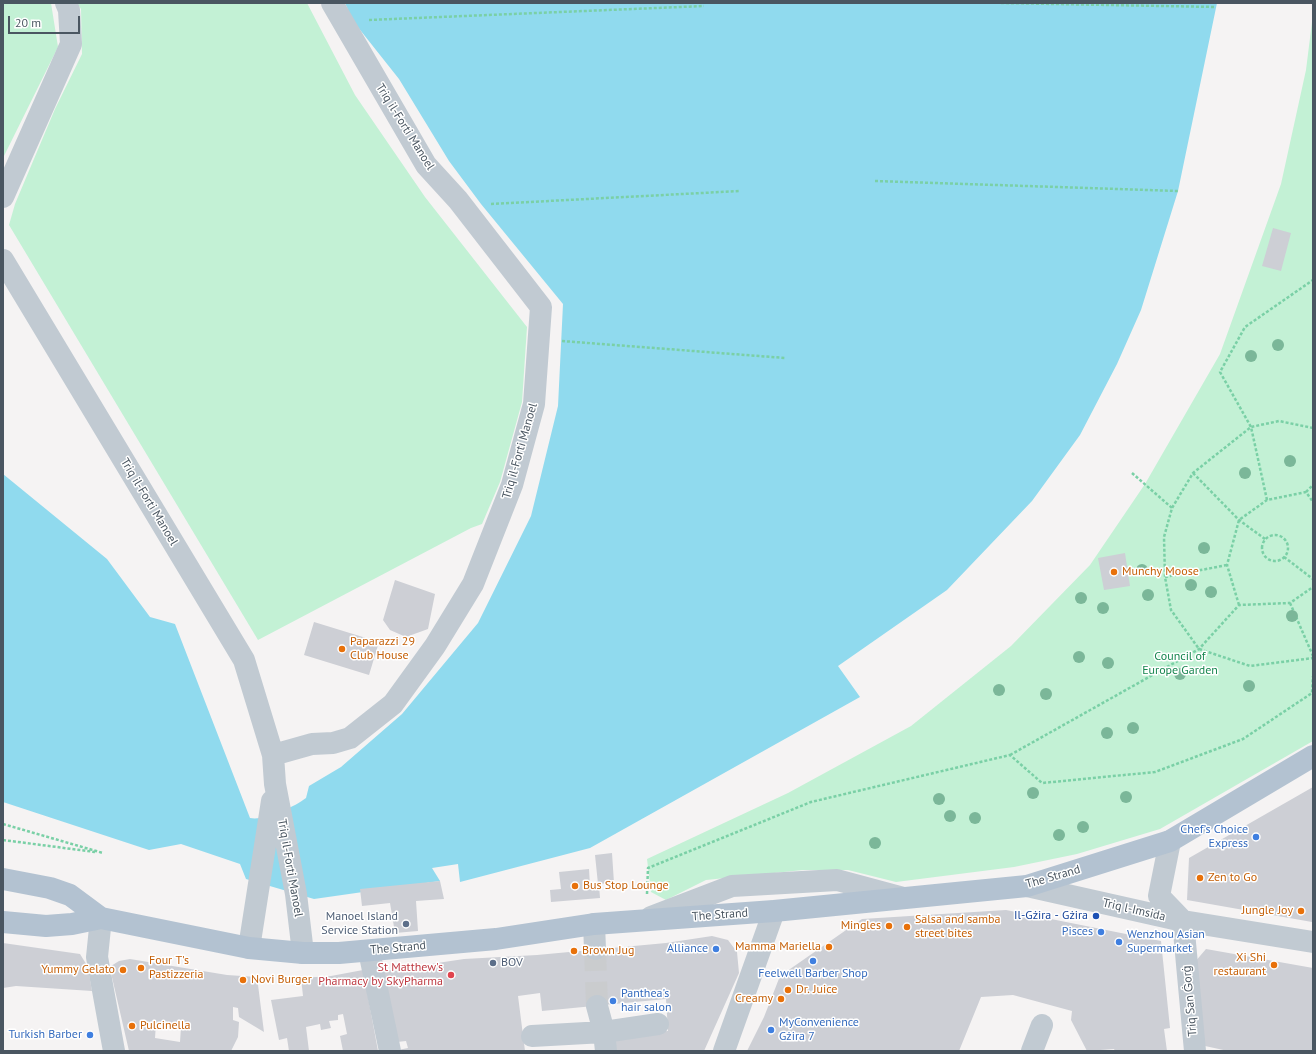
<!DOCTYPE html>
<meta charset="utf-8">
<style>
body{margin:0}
#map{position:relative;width:1316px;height:1054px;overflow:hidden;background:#f5f3f3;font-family:"PT Sans",sans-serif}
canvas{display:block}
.frame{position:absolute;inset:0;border:4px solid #4a5661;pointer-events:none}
.scale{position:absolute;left:8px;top:16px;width:72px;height:18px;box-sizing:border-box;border:2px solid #4a5661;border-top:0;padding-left:5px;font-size:12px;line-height:14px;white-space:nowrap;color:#4a5661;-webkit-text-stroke:3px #fff;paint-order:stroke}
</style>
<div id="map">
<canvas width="1316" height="1054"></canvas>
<div class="frame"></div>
<div class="scale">20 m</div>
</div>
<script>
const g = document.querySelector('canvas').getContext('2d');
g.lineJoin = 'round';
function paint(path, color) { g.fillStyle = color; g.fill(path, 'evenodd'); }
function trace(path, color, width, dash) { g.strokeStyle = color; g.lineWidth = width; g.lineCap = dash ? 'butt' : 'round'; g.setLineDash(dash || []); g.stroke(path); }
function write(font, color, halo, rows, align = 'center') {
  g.font = font + ' "PT Sans",sans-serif'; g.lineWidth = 3; g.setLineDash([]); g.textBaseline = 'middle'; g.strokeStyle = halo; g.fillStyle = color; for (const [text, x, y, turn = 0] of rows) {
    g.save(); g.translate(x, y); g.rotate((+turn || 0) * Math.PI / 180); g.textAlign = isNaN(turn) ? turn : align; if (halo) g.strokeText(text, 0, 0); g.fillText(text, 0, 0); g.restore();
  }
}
paint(new Path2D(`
 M3 3H51L58 47 3 158Z
 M77 3H307L355 95 425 197 527 327 522 402 500 482 482 524 471 528 258 640 9 225 15 204 55 109 82 54 81 9Z
 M1313 14V741L1160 829 1077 854 1014 867 896 882 848 870H803L706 880 666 900 651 892 647 859 788 793 911 726 1011 646 1090 565 1145 484 1220 354 1281 184 1306 70Z`), '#c3f1d5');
paint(new Path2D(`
 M345 3H1217L1178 191 1141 310 1117 364 1080 435 1032 501 947 590 838 666 860 697 590 848 460 882 458 864 432 868 440 881 314 899 246 879 240 864 181 844 149 850 3 802V474L107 559 150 617 175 624 250 818C265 821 294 807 306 798L309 786 341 767 402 714 478 623 531 516 558 406 563 304 481 204 449 161 399 79 353 21Z`), '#90daee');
paint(new Path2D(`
 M1273 228 1291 233 1281 271 1262 266Z
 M1125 553 1130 586 1104 590 1098 558Z
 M395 580 435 594 428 629 406 637 390 630 383 620Z
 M314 622 379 642 369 675 304 655Z
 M1313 787 1312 922 1187 900 1189 858Z
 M612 853 614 883 598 884 595 855Z
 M589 869 590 886 599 885 600 898 551 902 550 890 561 889 559 872Z
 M440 881 444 899 416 901 418 931 395 933 390 903 362 906 360 889Z
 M1006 910 1161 941 1170 1028 1164 1029 1167 1051H1115L1114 1049 1087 1051 1071 1020 1072 1011 1013 995 981 997 959 1051H747L764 1017 780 976 862 919Z
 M712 936 728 940 737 952 739 973 704 1051H615L613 1034 668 1031 666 999 542 1011 540 993 518 996 525 1051H399L398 1050 408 1048 406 1041 397 1042 384 971 464 959 537 955 666 943Z
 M3 943 80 954 88 967 92 991 16 986 3 988Z
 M1206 949 1313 968V1051H1228L1205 1046 1194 963Z
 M130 959 227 975 257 977 264 1032 239 1017 238 1008 233 1007V1020L239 1022 238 1037 231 1051H129L111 973V966L119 961ZM156 1024 181 1027 180 1042 155 1038Z
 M363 970 378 1051H343L340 1036 347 1034 343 1014 338 1015V1020L329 1021 331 1028 321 1030 320 1024 306 1027 309 1051H289L287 1038 279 1040 271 1000 303 996 301 978 331 976Z`), '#cdcfd5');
trace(new Path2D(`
 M595 949 597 1006`), '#caccce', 22, [22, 11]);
trace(new Path2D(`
 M1001 3 1216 7
 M369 20 704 6
 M875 181 1178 191
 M491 204 740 191
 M562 341 785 358
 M1313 428 1279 421 1251 427 1193 473 1172 508 1164 537 1165 577 1171 610 1199 649 1250 666 1313 658
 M1132 473 1172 508
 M1193 473 1239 520 1265 539
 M1306 492 1313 485
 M1267 500 1251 427 1220 372 1245 327 1313 280
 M1262 548a13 13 0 1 1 26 0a13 13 0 1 1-26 0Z
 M1284 557 1313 579
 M1165 577 1227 565
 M1290 603 1313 656
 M1239 605 1227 565 1239 520 1267 500 1306 492 1313 502
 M1010 755 1199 649 1239 605 1290 603 1313 587
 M3 824 103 853
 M3 840 95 852
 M647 894 648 868 811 802 1010 755 1042 783 1155 772 1243 739 1312 693 1313 676`), '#7ad0a6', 2.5, [3, 2]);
trace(new Path2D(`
 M3 197 71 44 69 10 66 3
 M3 260 244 660 273 755 275 784 296 894 303 953
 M273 755 312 744 333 743 350 738 393 704 435 646 473 584 512 485 534 404 541 307 458 200 426 165 332 3
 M1170 841 1159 896 1183 921 1195 1051
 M1027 886 1183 921 1313 942
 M651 917 732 886 837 880 904 898
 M101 918 97 957 114 1051
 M594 924 595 949
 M249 948 272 801
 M369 951 390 1051
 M597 1006 604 1032 606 1051
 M532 1036 604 1032 658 1024
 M724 1051 774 911
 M1032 1051 1042 1025`), '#c1cad2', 22);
trace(new Path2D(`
 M3 879 50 888 70 895 101 918
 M3 922 46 926 72 924 101 918 249 948 303 953H339L496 939 594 924 774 911 1027 886 1170 841 1313 756`), '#b3c2d1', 22);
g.fillStyle = '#7bb799';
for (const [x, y] of [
 [1278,345],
 [1251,356],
 [1290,461],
 [1245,473],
 [1204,548],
 [1142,570],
 [1191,585],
 [1211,592],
 [1148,595],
 [1081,598],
 [1103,608],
 [1292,616],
 [1079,657],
 [1108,663],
 [1180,674],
 [1249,686],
 [999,690],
 [1046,694],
 [1133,728],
 [1107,733],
 [1033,793],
 [1126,797],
 [939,799],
 [950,816],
 [975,818],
 [1083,827],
 [1059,835],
 [875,843]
]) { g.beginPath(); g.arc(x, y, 6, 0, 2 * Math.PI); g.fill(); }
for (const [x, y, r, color] of [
 [1114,572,4,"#e8710a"],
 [342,649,4,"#e8710a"],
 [1256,837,4,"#3f7fe0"],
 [1200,878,4,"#e8710a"],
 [575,886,4,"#e8710a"],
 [1301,911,4,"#e8710a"],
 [1096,916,4,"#1a4fb4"],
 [406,924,4,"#5c6f8a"],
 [889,926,4,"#e8710a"],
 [907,927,4,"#e8710a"],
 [1101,932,4,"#3f7fe0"],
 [1119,942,4,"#3f7fe0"],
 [829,947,4,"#e8710a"],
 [716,949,4,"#3f7fe0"],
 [574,951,4,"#e8710a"],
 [813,961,4,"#3f7fe0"],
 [493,963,4,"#5c6f8a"],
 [1274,965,4,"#e8710a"],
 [141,968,4,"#e8710a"],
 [123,970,4,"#e8710a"],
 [451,975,4,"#e0444e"],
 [243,980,4,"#e8710a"],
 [788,990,4,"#e8710a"],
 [781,999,4,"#e8710a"],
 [613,1001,4,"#3f7fe0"],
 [132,1026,4,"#e8710a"],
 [771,1030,4,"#3f7fe0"],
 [90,1035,4,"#3f7fe0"]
]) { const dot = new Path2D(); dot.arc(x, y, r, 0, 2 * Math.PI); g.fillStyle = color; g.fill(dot); trace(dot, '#fff', 1.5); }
write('12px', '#4a5661', '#fff', [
 ["Triq il-Forti Manoel",405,127,58],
 ["Triq il-Forti Manoel",520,451,-74],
 ["Triq il-Forti Manoel",149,502,59],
 ["Triq il-Forti Manoel",290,868,80],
 ["The Strand",1053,877,-16],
 ["Triq l-Imsida",1134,910,13],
 ["The Strand",720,915,-4],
 ["The Strand",398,948,-5],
 ["Triq San Ġorġ",1190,1001,-95]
]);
write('12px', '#c56008', '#fff', [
 ["Munchy Moose",1122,572],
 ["Paparazzi 29",350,642],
 ["Club House",350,656],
 ["Zen to Go",1208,878],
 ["Bus Stop Lounge",583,886],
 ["Jungle Joy",1293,911,"right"],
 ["Salsa and samba",915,920],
 ["street bites",915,934],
 ["Mingles",881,926,"right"],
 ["Mamma Mariella",821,947,"right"],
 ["Brown Jug",582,951],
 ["Xi Shi",1266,958,"right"],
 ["restaurant",1266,972,"right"],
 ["Four T's",149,961],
 ["Pastizzeria",149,975],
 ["Yummy Gelato",115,970,"right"],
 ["Novi Burger",251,980],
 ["Dr. Juice",796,990],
 ["Creamy",773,999,"right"],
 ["Pulcinella",140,1026]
], 'left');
write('12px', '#17864f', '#fff', [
 ["Council of",1180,657],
 ["Europe Garden",1180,671]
]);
write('12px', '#366cbe', '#fff', [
 ["Chef’s Choice",1248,830],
 ["Express",1248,844],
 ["Pisces",1093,932],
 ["Wenzhou Asian",1127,935,"left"],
 ["Supermarket",1127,949,"left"],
 ["Alliance",708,949],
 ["Feelwell Barber Shop",813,974,"center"],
 ["Panthea's",621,994,"left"],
 ["hair salon",621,1008,"left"],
 ["MyConvenience",779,1023,"left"],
 ["Gżira 7",779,1037,"left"],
 ["Turkish Barber",82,1035]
], 'right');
write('12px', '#164399', '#fff', [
 ["Il-Gżira - Gżira",1088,916]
], 'right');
write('12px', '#4e5e75', '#fff', [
 ["Manoel Island",398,917],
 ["Service Station",398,931],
 ["BOV",501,963,"left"]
], 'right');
write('12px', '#be3a42', '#fff', [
 ["St Matthew's",443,968],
 ["Pharmacy by SkyPharma",443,982]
], 'right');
</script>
